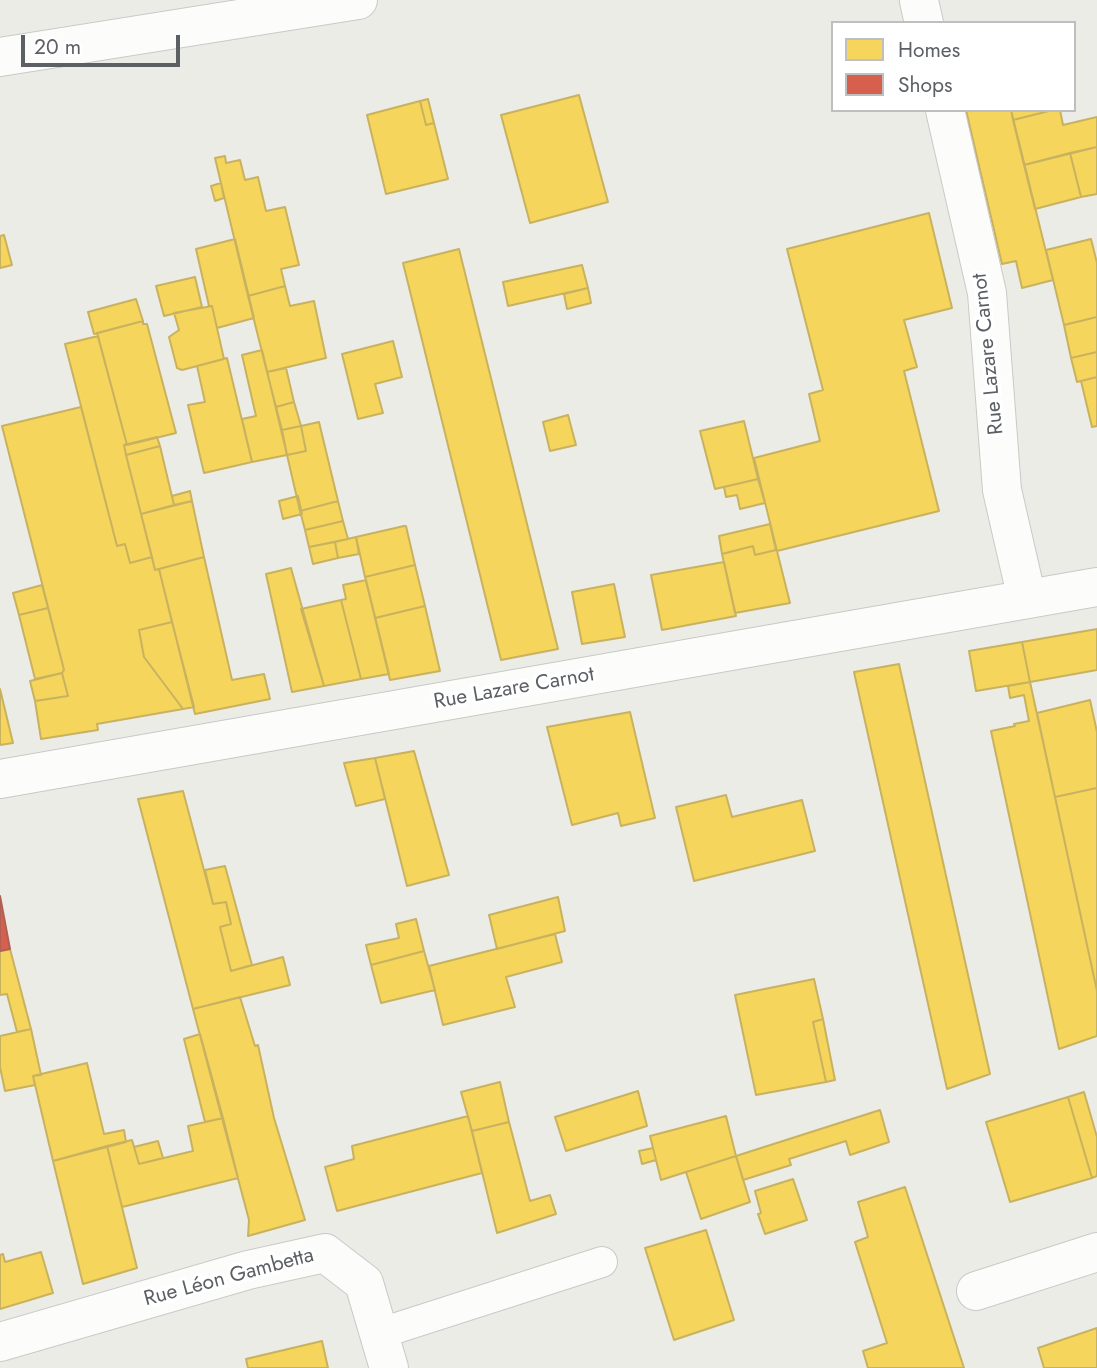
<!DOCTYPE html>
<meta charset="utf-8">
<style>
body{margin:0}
#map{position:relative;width:1097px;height:1368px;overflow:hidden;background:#ecece7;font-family:Jost,sans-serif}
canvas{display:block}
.legend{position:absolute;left:831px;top:21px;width:245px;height:91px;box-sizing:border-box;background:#fff;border:2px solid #bebfc1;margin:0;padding:9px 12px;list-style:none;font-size:21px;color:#5c6065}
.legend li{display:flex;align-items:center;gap:14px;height:35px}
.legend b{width:35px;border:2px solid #bebfc1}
.scale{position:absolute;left:21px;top:35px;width:159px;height:32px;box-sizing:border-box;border:4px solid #5c6065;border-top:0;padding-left:9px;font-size:21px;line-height:24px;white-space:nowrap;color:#5c6065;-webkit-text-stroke:5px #fff;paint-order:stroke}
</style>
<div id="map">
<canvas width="1097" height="1368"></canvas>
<ul class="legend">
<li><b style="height:19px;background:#f6d55c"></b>Homes</li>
<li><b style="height:19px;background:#d6604d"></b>Shops</li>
</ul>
<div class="scale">20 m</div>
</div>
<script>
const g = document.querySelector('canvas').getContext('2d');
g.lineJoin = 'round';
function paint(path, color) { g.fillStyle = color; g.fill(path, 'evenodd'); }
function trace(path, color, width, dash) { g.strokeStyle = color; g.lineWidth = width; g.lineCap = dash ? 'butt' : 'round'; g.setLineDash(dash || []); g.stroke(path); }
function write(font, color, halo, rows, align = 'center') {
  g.font = font + ' Jost,sans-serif'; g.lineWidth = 7; g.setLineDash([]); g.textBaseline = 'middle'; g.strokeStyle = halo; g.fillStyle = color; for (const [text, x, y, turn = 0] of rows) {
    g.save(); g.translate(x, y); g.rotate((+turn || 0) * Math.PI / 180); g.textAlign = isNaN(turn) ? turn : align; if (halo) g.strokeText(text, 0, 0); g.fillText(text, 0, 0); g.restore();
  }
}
const homes = new Path2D(`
 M579 95 608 202 530 223 501 115Z
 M428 99 434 123 426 125 420 101Z
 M420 101 426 125 434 123 448 179 386 194 367 115Z
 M966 110H1011L1053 280 1022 288 1016 261 1002 264Z
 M1011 110H1053L1013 120Z
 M1053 110H1060L1063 125 1097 117V147L1024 165 1013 120Z
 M1097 147V194L1081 197 1070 153Z
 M1070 153 1081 197 1035 209 1024 165Z
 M225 156 226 163 240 160 245 180 258 177 266 211 285 207 299 265 281 269 285 286 248 296 215 158Z
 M221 183 224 198 215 201 211 186Z
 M929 213 952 308 904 320 917 367 904 371 939 511 777 551 754 458 820 441 809 394 823 390 787 249Z
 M4 235 12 265 0 268V236Z
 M235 239 254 318 217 328 212 306H209L196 249Z
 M1091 239 1097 263V317L1064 325 1046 250Z
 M459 249 558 649 501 660 403 263Z
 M582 265 588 288 508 306 503 282Z
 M195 277 202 307 164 316 156 286Z
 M285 286 290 306 314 301 326 358 267 372 248 296Z
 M588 288 591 303 567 309 564 294Z
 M136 299 143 321 94 334 88 312Z
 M212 306 224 359 182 370 177 368 169 337 179 330 174 313Z
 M1097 317V352L1071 358 1064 325Z
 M143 321V324H147L176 433 127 445 97 333Z
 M98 336 127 445H124L126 455 152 557 130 563 125 544 117 546 65 344Z
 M393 341 402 377 375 384 383 413 358 419 342 354Z
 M262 350 287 455 252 462 242 419 256 416 242 355Z
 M1097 352V377L1077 382 1071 358Z
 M227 358 252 462 204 473 188 405 205 402 197 366Z
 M286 368 294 402 276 407 267 372Z
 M1097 377V426L1092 427 1081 381Z
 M294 402 301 426 282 430 276 407Z
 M81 407 117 546 125 544 130 563 152 557 155 570 159 569 172 622 139 630 144 657 183 709 97 724 98 730 41 739 35 701 68 696 62 673 64 670 2 426Z
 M568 415 576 445 550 451 543 422Z
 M744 421 758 479 715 489 700 431Z
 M319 422 338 501 300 511 287 455 306 451 301 426Z
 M301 426 306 451 287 455 282 430Z
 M157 437 160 446 126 455 124 445Z
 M160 446 174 505 141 514 126 455Z
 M758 479 765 503 740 509 737 495 726 497 724 487Z
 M190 491 192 501 174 505 172 496Z
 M298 496 302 514 283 519 279 501Z
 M192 501 204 557 155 570 141 514Z
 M338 501 343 521 305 530 300 511Z
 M343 521 348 539 309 547 305 530Z
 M770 524 776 550 755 555 753 546 722 554 719 536Z
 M404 526H406L415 565 365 577 356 537Z
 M356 537 359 554 338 558 335 542Z
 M335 542 338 558 313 564 309 547Z
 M753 546 755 555 776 550 777 551 790 603 735 613 722 554Z
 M204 557 232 680 264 674 270 699 195 714 159 569Z
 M724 562 736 616 662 630 651 575Z
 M415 565 425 606 375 618 365 577Z
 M291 568 324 686 292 692 266 574Z
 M366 580 389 674 361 679 341 600 346 599 343 585Z
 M614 584 625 637 582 644 572 592Z
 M42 585 48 608 19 615 13 593Z
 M341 600 361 679 324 686 301 609Z
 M425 606 440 671 390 680 375 618Z
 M48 608 64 670 62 673 35 679 19 615Z
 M172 622 194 707 183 709 144 657 139 630Z
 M1097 629V670L1030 682 1022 642Z
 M1022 642 1030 682 976 691 969 651Z
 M899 664 990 1074 947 1089 854 672Z
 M62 673 68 696 35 701 30 681Z
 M1030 682 1097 991V1036L1059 1049 991 731 1015 726 1014 724 1029 721 1024 695 1010 698 1008 686Z
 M0 689 13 743 0 745Z
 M1090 700 1097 732V788L1055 797 1037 713Z
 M630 712 655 818 621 826 618 813 572 825 547 727Z
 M414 751 449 875 407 886 375 758Z
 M375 758 385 799 356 806 344 763Z
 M1097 788V991L1055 797Z
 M183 791 213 904 226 902 231 924 220 927 231 971 283 957 290 985 193 1009 138 799Z
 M726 795 732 817 802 800 815 851 694 881 676 807Z
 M225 866 252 965 231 971 220 927 231 924 226 902 213 904 205 870Z
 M558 897 565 931 497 949 489 915Z
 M416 919 424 951 371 965 366 945 399 938 396 924Z
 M555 934 562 962 506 977 515 1007 443 1025 429 966Z
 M10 949 31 1029 17 1032 7 994 0 995V951Z
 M424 951 435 990 381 1003 371 965Z
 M814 979 823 1019 813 1022 826 1082 756 1095 735 995Z
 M240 997 255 1046 258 1045 274 1118 305 1220 248 1236 249 1220 193 1009Z
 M823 1019 835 1080 826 1082 813 1022Z
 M31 1029 41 1075 33 1076 35 1085 5 1091 0 1067V1036Z
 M200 1034 223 1118 205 1122 184 1039Z
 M87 1063 104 1134 124 1130 126 1142 53 1161 33 1076Z
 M500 1082 509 1122 472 1131 461 1092Z
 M638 1091 647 1126 566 1151 555 1117Z
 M1084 1092 1097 1137V1176L1092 1178 1068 1097Z
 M1068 1097 1092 1178 1010 1202 986 1122Z
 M880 1110 889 1142 850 1155 846 1141 789 1159 791 1165 743 1180 736 1156Z
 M468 1116 482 1173 337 1211 325 1167 354 1159 352 1146Z
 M726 1116 736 1156 661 1180 650 1136Z
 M223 1118 238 1178 122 1207 107 1146 132 1140 139 1164 193 1151 188 1126Z
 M509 1122 530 1201 550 1195 556 1214 497 1233 472 1131Z
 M158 1141 163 1158 139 1164 134 1147Z
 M107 1146 137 1268 83 1284 53 1161Z
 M653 1148 656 1160 642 1164 639 1151Z
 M736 1156 750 1202 701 1219 686 1172Z
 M793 1179 807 1220 765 1234 758 1214 761 1213 755 1191Z
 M905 1187 964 1368H868L863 1351 887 1343 855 1242 868 1237 858 1202Z
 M706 1230 734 1320 674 1340 645 1248Z
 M41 1252 53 1293 0 1309V1255L3 1254 5 1262Z
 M1097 1328V1368H1044L1038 1348Z
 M322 1341 328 1368H248L246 1359Z`);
paint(homes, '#f6d55c');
trace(homes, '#c8b25f', 2);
const shops = new Path2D(`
 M0 896 10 949 0 951Z`);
paint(shops, '#d6604d');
trace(shops, '#b16054', 2);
const lane = new Path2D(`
 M378 1334 602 1262`);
const street = new Path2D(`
 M919 1 924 23
 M0 57 358 0
 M945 110 987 293 1002 490 1027 599
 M976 1291 1097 1252
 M0 1342 248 1270 325 1253 364 1283 389 1368`);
const secondary = new Path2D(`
 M0 779 1097 587`);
trace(lane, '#c9c9c9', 32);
trace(street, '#c9c9c9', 40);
trace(secondary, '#c8c9c7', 40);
trace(lane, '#fcfcfb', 30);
trace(street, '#fcfcfb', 38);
trace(secondary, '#fcfcfb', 38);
write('21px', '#5c6065', '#fff', [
 ["Rue Lazare Carnot",989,354,-96],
 ["Rue Lazare Carnot",514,689,-10],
 ["Rue Léon Gambetta",229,1278,-15]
]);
</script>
